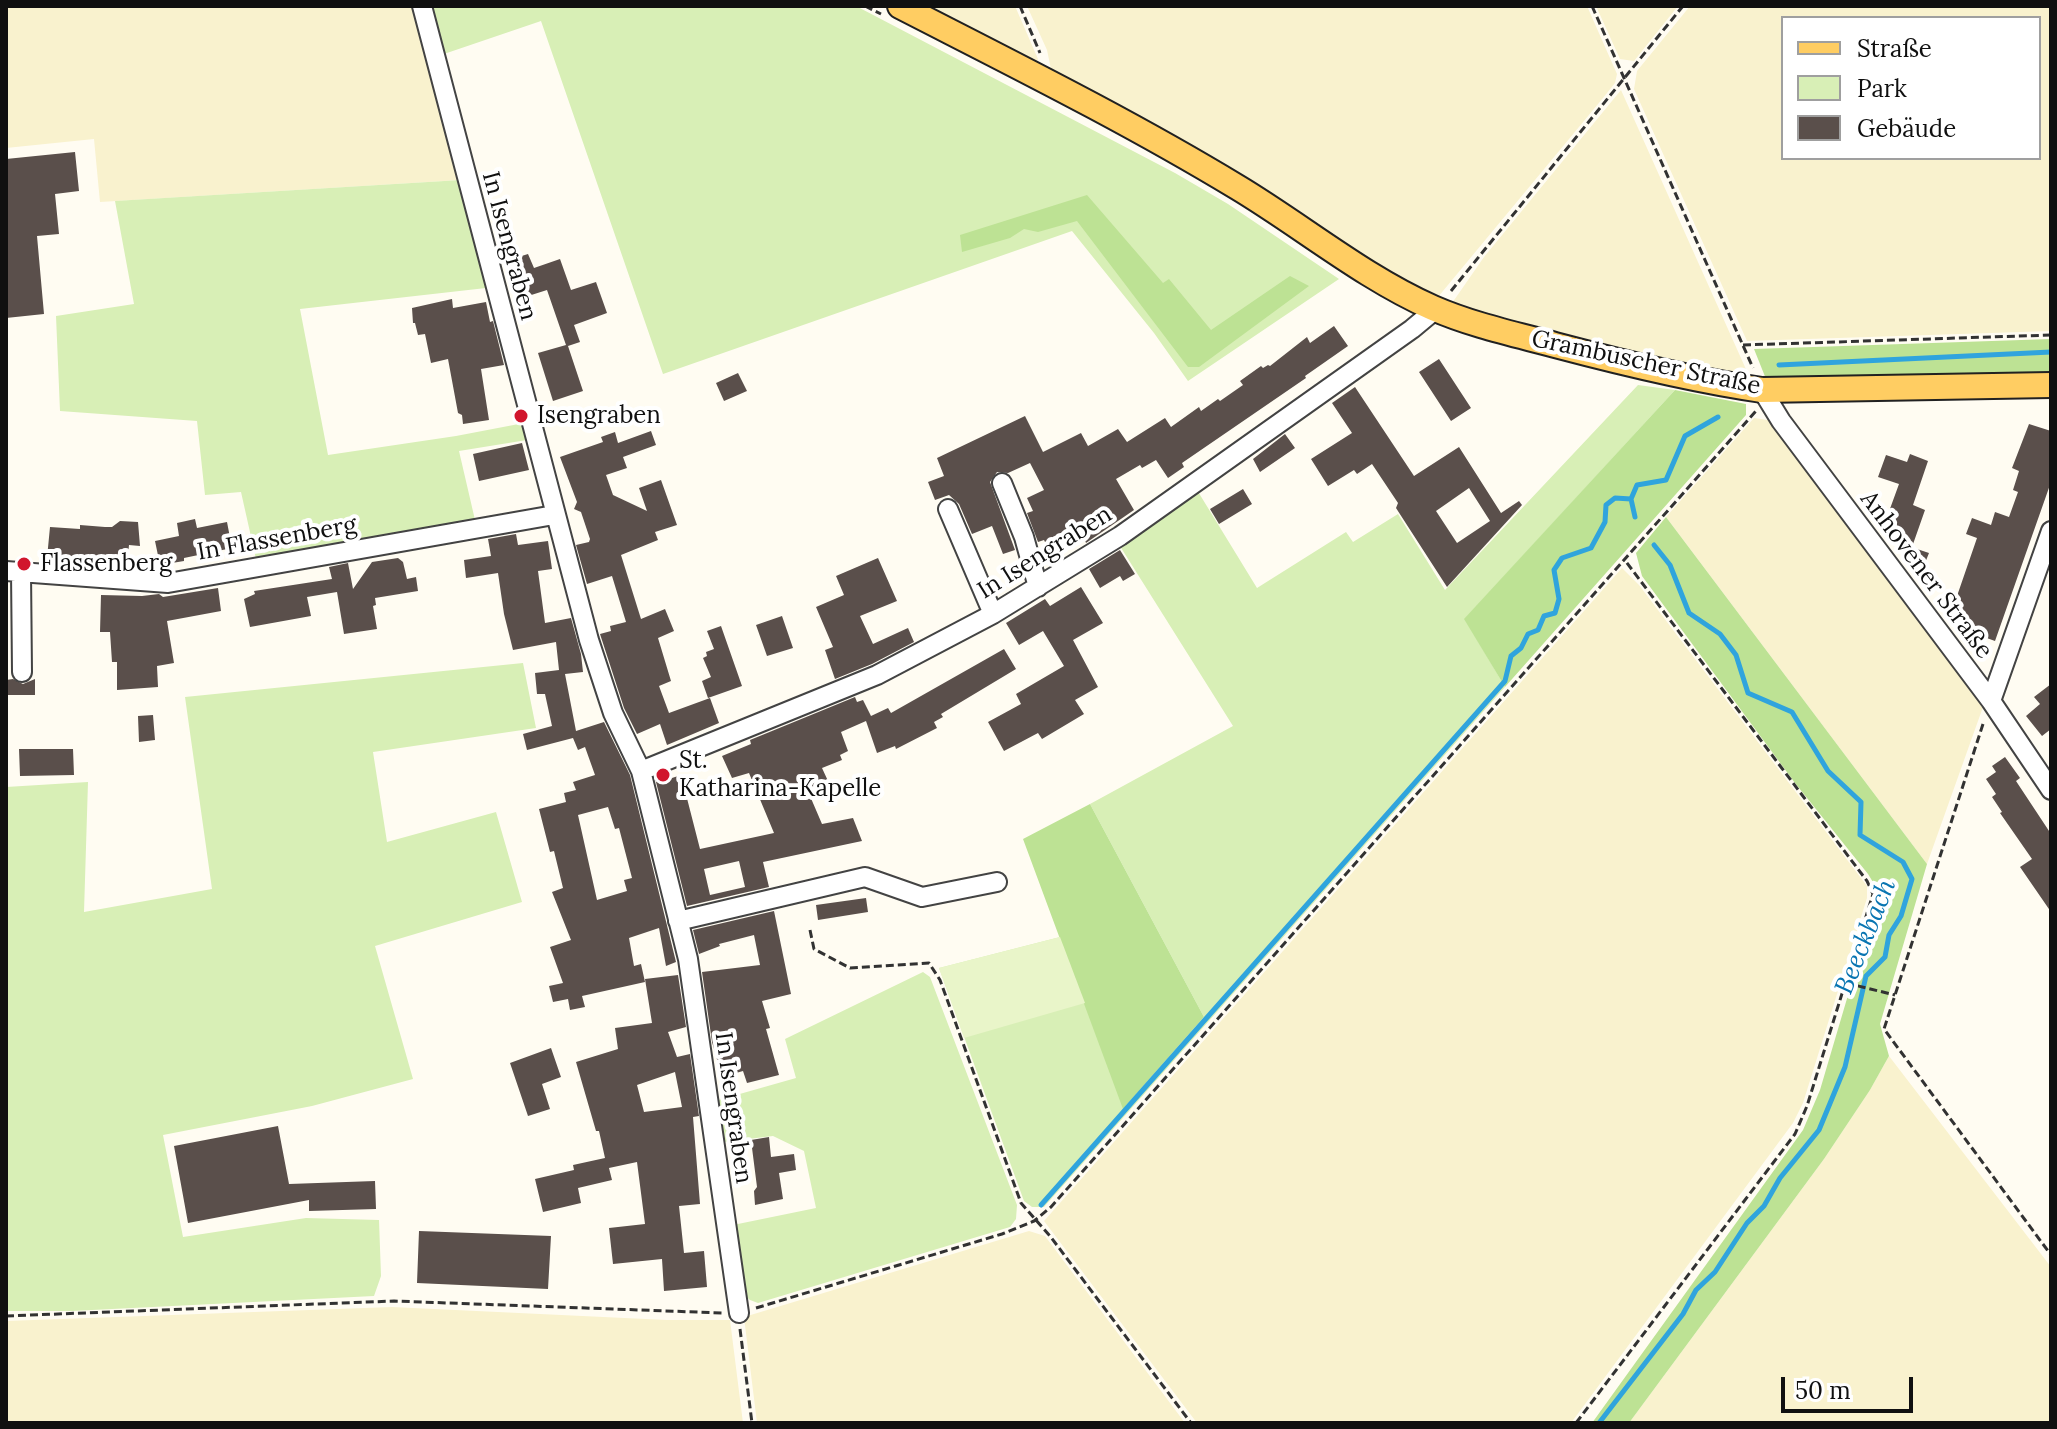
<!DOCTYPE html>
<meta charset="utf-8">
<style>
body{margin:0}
#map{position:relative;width:2057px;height:1429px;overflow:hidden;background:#fffcf2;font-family:Lora,serif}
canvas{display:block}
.frame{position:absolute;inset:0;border:8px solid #101010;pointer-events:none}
.legend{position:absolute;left:1781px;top:16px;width:260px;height:144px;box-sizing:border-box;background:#fff;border:2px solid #9f9f9f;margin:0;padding:10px 14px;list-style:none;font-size:24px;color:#101010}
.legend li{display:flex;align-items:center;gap:16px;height:40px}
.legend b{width:40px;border:2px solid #9f9f9f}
.scale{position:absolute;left:1781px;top:1377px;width:132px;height:36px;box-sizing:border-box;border:4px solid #101010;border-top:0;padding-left:10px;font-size:24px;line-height:28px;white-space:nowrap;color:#101010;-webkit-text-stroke:6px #fff;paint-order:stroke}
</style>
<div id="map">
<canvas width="2057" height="1429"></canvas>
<div class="frame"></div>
<ul class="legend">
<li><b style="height:10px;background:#ffcd62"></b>Straße</li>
<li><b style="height:22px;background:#d8efb6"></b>Park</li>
<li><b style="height:22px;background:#5a4f4b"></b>Gebäude</li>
</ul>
<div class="scale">50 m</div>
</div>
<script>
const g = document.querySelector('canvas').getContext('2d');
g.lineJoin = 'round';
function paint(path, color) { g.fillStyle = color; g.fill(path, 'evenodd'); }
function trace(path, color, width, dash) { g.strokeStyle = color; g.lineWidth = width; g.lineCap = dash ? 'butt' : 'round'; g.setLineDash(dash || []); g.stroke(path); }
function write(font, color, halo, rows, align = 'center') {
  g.font = font + ' Lora,serif'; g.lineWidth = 8; g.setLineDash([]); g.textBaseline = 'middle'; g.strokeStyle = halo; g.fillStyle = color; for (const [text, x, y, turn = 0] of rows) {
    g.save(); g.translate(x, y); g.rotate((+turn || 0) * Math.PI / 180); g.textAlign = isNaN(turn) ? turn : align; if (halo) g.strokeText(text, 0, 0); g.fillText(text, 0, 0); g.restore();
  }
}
paint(new Path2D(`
 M6 6H418L461 180 100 202 94 139 6 148Z
 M920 6H1015L1038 59 1036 63Z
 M1027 6H1587L1617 74 1615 83 1603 98 1438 297 1432 299 1052 74 1047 50Z
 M1596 6H1678L1634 61 1620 59Z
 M1690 6H2051V331L1747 341 1634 89 1637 71ZM1783 18H2039V158H1783Z
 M1621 90 1749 376 1747 379 1718 375 1450 306 1484 257Z
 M1754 418 1768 420 1983 707 1927 864 1666 517Z
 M1622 568 1639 585 1867 886V898L1803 1103 1793 1123 1571 1423H1197L1044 1221Z
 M1889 1056 2051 1267V1423H1629L1824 1159 1870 1090Z
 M1029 1231 1045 1236 1185 1423H757L744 1317Z
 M392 1307 667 1320H730L743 1423H6V1321Z`), '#f9f2ce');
paint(new Path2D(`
 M431 6H856L1175 173 1228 204 1339 279 1188 381 1154 333 1072 231 663 374 541 21 441 55Z
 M461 180 486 288 300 309 328 455 456 436 524 423 527 440 459 451 475 520 256 559 241 492 205 495 197 421 60 411 56 316 134 304 115 201Z
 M1638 385 1675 390 1465 619 1505 687 1044 1207H1032L1024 1201 939 968 1060 937 1124 1108 1204 1017 1090 804 1233 726 1118 543 1197 490 1257 588 1346 532 1353 542 1398 514 1445 590Z
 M523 663 536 728 373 752 387 842 496 812 522 902 375 946 413 1079 312 1106 163 1135 183 1237 306 1218 379 1220 381 1276 374 1296 72 1311H6V787L88 782 84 912 212 889 185 697Z
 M923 972 930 977 1017 1205 1016 1219 1010 1227 758 1303 750 1300 743 1294 733 1225 816 1208 804 1151 773 1136 723 1142 715 1101 796 1078 785 1039Z`), '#d8efb6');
paint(new Path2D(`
 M1087 195 1163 283 1169 279 1211 330 1290 276 1309 286 1199 367H1188L1077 221 1038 232 1024 229 1010 238 962 252 960 235Z
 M2051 339V375L1766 379 1754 349Z
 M1675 390 1746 404V415L1505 687 1464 619Z
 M1666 517 1927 864 1880 1024 1889 1056 1870 1090 1824 1159 1629 1423H1592L1803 1130 1820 1090 1851 985 1879 904V892L1868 874 1795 783 1642 576 1636 553Z
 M1090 804 1204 1017 1123 1109 1023 839Z`), '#bde294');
paint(new Path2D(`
 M1060 937 1085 1003 964 1038 939 968Z`), '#e9f5c9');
trace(new Path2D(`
 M1779 365 2051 352
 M1635 517 1631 499 1637 485 1666 480 1685 436 1718 417
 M1041 1205 1505 681 1511 656 1521 648 1528 634 1538 630 1544 616 1555 613 1559 599 1554 570 1562 558 1591 548 1605 522 1606 505 1615 498 1631 499
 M1599 1423 1683 1314 1696 1290 1715 1272 1747 1223 1764 1206 1780 1178 1819 1130 1845 1067 1866 976 1885 957 1889 935 1901 916 1912 879 1903 862 1860 835 1861 802 1828 771 1792 712 1748 693 1736 655 1720 634 1689 613 1670 565 1654 545`), '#2fa4dd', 5);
paint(new Path2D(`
 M75 152 79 191 55 194 59 234 37 236 44 314 6 318V159Z
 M528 254 534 268 560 259 571 290 596 282 607 313 574 325 580 342 568 346 583 391 553 401 538 353 566 345 547 290 525 297 512 259Z
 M452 299 453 308 486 302 490 322 493 321 504 365 481 369 489 420 463 424 462 415 458 413 448 359 431 363 425 334 418 335 415 323H413L412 308Z
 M1334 326 1348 346 1305 376 1306 378 1182 463 1184 467 1168 478 1156 460 1142 468 1140 465 1116 479 1134 510 1086 543 1083 535 1049 550 1044 540 1038 542 1027 513 1033 511 1027 498 1044 490 1030 463 1008 473 997 472 990 482 1015 550 1003 554 992 526 972 534 959 504 949 495 935 500 928 482 944 476 937 458 1025 416 1043 452 1081 433 1088 446 1118 429 1127 442 1165 418 1171 427 1199 407 1201 411 1218 399 1220 401 1243 385 1240 381 1261 366 1263 368 1268 365 1270 366 1307 337 1310 343Z
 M1439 359 1471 408 1451 421 1419 372Z
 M738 373 747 391 724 401 716 383Z
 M1355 387 1414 476 1459 447 1501 513 1519 501 1522 505 1447 587 1396 508 1398 503 1372 464 1357 474 1354 470 1328 486 1311 459 1352 433 1332 403ZM1469 488 1490 521 1457 543 1436 511Z
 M2029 424 2051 431V482L1995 641 1959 628 1962 621 1944 615 1946 608 1941 607 1946 593 1957 596 1977 538 1966 534 1972 518 1991 525 1995 512 2009 517 2018 492 2013 490 2019 471 2012 468Z
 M651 431 656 445 623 457 627 468 606 475 613 495 647 511 639 488 661 480 677 525 655 532 658 540 621 555 641 619 665 609 674 631 658 638 671 681 659 686 669 713 710 698 719 723 667 745 660 724 637 734 624 708 600 634 611 631 610 626 626 622 612 576 587 584 576 545 589 542 590 539 581 512 574 509 577 502 560 457 603 442 601 437 615 432 618 443Z
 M1285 434 1295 448 1260 472 1253 459Z
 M522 443 529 470 479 481 473 454Z
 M1910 454 1928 461 1913 505 1925 510 1912 547 1895 541 1897 533 1883 528 1899 484 1878 477 1886 455 1907 462Z
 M1243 489 1252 504 1219 524 1210 509Z
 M195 519 197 528 227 522 232 548 184 558V561L160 565 155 541 179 536 177 523Z
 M120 521 138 522 140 546 129 545 127 565 47 558 50 527 80 529V525L105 527H112Z
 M516 534 518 545 548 541 552 569 538 571 545 623 571 618 581 654 583 672 565 674 576 731 604 722 630 775 676 962 666 966 659 928 629 938 634 966 641 964 645 982 582 996 585 1007 570 1010 568 999 553 1002 549 986 563 983 550 947 571 940 552 892 563 888 554 851 550 852 539 809 566 802 564 793 576 790 573 782 595 775 585 747 578 750 573 738 527 750 523 734 552 726 545 694H537L535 673 559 670 556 642 513 650 504 614 498 573 466 578 464 560 491 556 488 539ZM608 807 615 829 619 828 632 878 624 880 627 891 597 900 578 815Z
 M1914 548 1929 553 1923 568 1909 563Z
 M1120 550 1135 574 1123 581 1120 576 1100 588 1089 569Z
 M398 558 403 562 407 579 416 577 418 591 375 598 376 605 373 606 377 629 344 634 337 592 307 597 311 616 250 627 244 599 255 594 254 591 332 579 329 567 348 563 353 589 372 562Z
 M878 558 897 601 860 616 873 644 908 628 914 642 872 664 835 679 825 650 833 647 816 607 844 595 836 576Z
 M1081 587 1103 623 1073 640 1098 687 1075 700 1084 714 1042 739 1038 733 1004 751 988 722 1021 704 1016 694 1064 666 1043 631 1019 645 1006 623 1045 599 1050 606Z
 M218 588 221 611 167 621 174 663 157 666 158 687 117 690V662H112L110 632H100L101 595 142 596 159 594 163 597Z
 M782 616 793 648 767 656 756 625Z
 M721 626 742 686 708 698 702 681 711 677 703 658 707 656 706 652 714 649 707 631Z
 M1004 649 1016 669 941 714 943 717 934 722 937 728 896 749 895 746 877 753 866 721 841 732 848 751 840 755 842 760 822 768 828 781 807 789 822 824 853 818 862 841 763 862 769 887 687 906 655 778 671 772 672 778 681 775 700 849 774 833 749 773 732 778 722 756 751 744 750 740 855 697 857 702 863 700 871 716 888 708 891 713ZM739 861 745 887 710 895 704 869Z
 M13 679 23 684 35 679V695H6V680Z
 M2051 684V729L2042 736 2026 716 2040 704 2034 697Z
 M153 715 155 740 139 742 138 716Z
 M19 749H73L74 775 20 776Z
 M2005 757 2020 778 2016 781 2051 834V912L2020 867 2032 859 2000 813 2002 812 1992 797 1996 794 1986 779 1996 772 1992 766Z
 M866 898 868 912 818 920 816 905Z
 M774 911 791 994 762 1001 770 1028 766 1029 779 1075 747 1083 743 1071 722 1077 712 1042 702 972 760 965 754 935 719 944 720 946 699 954 693 930Z
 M678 975 686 1027 668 1032 677 1057 690 1054 699 1116 693 1117 700 1204 679 1206 684 1253 704 1251 707 1287 664 1291 662 1259 613 1264 609 1228 645 1224 637 1162 609 1168 612 1180 578 1188 581 1203 543 1212 535 1179 574 1170 573 1165 605 1158 599 1131H596L576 1062 618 1049 615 1028 652 1023 645 979ZM675 1072 682 1107 644 1112 637 1085Z
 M551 1048 561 1077 542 1084 550 1109 528 1116 510 1063Z
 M278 1126 289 1184 375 1181 376 1209 309 1211V1200L188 1223 174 1146Z
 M769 1137 771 1157 794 1154 796 1170 779 1173 783 1199 755 1205 754 1191 757 1187 751 1140Z
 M419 1231 551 1236 548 1289 417 1283Z`), '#5a4f4b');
const minor = new Path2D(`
 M422 6 589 640 613 713 641 771 688 959 739 1313
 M1762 390 1781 421 1991 701 2051 790
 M1002 483 1024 537 1038 587
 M948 509 993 614
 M6 571 168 583 554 515
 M21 572 22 672
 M1991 701 2051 531
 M641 771 877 675 993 614 1120 536 1412 329 1436 309
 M678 921 865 877 922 897 997 882`);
const major = new Path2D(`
 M900 6C1013 64 1128 121 1237 187 1302 226 1363 277 1433 308 1472 325 1514 334 1555 345 1623 363 1692 380 1762 390L2051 385`);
trace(minor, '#434343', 22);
trace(major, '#212121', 28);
trace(new Path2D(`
 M865 6 881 14
 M1020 6 1040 53
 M1592 6 1753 368
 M1451 291 1683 6
 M1743 345 2051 335
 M1983 724 1884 1029 2051 1255
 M810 930 814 949 850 968 929 963 940 980 1021 1203 1050 1236 1191 1423
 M1846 983 1895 995
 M756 1308 1002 1234 1034 1221 1051 1207 1756 411
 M6 1316 394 1301 722 1313
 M740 1329 752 1423
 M1576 1423 1795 1134 1807 1106 1873 894 1867 881 1624 559`), '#323232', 3, [8, 4]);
trace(minor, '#fff', 18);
trace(major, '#ffcd62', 24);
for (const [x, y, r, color] of [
 [521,416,8,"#d1162d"],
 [24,564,8,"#d1162d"],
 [663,775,8,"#d1162d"]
]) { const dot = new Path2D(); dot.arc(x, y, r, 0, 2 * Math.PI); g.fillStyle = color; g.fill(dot); trace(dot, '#fff', 3); }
write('24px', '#101010', '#fff', [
 ["In Isengraben",509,246,75],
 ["Grambuscher Straße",1646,363,12],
 ["In Flassenberg",277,539,-10],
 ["In Isengraben",1045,553,-32],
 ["Anhovener Straße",1926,575,53],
 ["In Isengraben",733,1108,82]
]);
write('24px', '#101010', '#fff', [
 ["Isengraben",537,416],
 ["Flassenberg",40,564],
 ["St.",679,761],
 ["Katharina-Kapelle",679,789]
], 'left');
write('italic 26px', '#0975b2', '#fff', [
 ["Beeckbach",1866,937,-68]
]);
</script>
